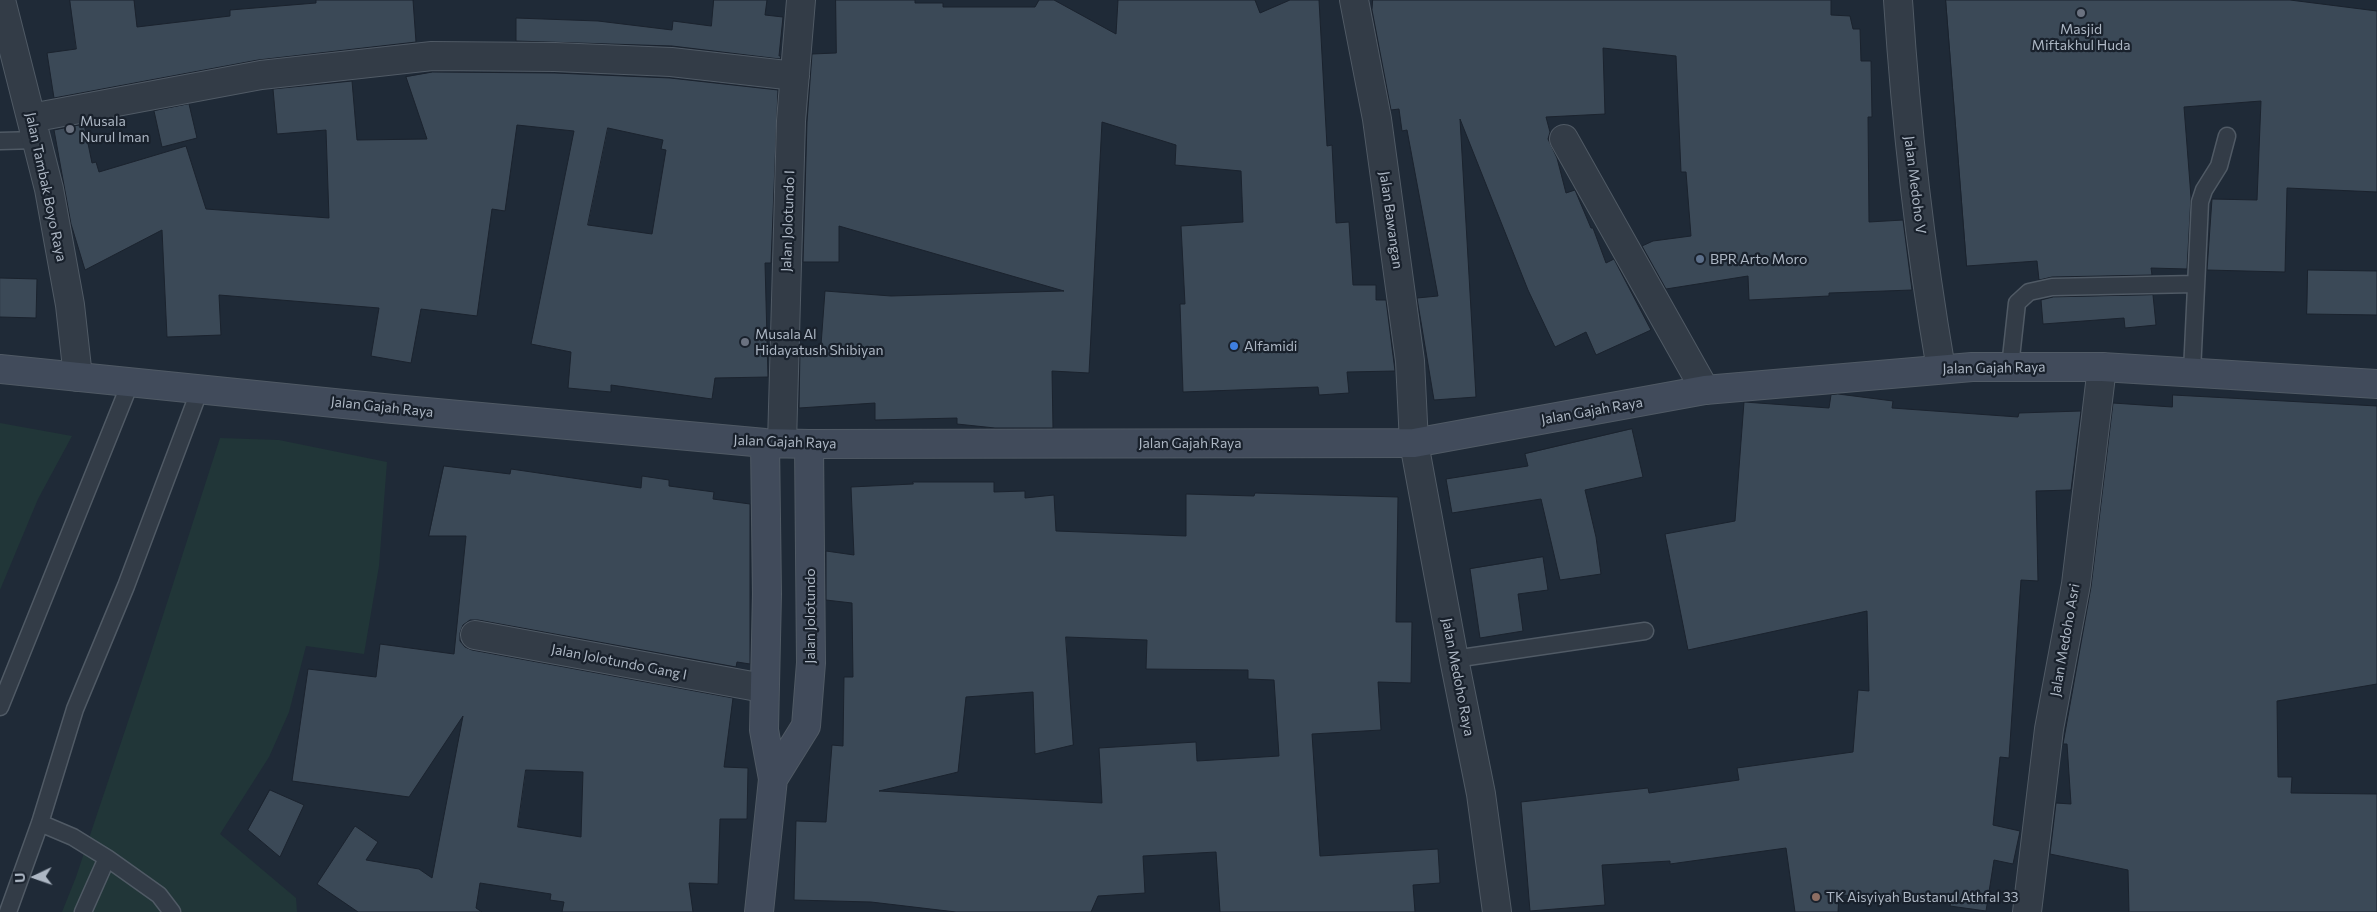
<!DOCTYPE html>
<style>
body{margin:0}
#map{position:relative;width:2377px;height:912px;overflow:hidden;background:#1f2a37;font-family:Commissioner,sans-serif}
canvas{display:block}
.north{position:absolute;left:10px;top:852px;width:50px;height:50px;-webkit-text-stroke:4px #19212c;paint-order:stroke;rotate:267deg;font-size:14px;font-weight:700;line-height:20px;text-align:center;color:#adb7c4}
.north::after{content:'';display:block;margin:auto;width:18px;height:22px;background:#adb7c4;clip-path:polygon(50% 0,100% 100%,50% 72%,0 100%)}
</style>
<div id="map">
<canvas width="2377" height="912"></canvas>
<div class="north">U</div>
</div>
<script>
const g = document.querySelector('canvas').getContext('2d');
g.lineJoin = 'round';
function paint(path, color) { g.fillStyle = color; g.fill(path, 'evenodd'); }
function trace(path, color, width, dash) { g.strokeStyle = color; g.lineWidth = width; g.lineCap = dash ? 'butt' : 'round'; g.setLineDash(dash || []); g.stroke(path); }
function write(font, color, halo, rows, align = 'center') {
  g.font = font + ' Commissioner,sans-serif'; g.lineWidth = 4.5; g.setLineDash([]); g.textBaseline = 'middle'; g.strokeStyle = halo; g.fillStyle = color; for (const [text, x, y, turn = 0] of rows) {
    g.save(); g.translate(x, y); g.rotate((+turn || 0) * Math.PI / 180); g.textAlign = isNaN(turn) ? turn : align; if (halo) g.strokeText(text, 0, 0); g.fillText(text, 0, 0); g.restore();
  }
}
paint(new Path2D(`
 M0 423 72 436 38 499 0 590Z
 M220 438 279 440 387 462 379 566 364 654 306 646 289 712 269 757 220 834 296 898 297 912H62L76 877 148 662Z`), '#213638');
const building = new Path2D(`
 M70 0H134L137 27 230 16V10L316 3V0H413L416 42 258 60 54 98 47 53 76 49Z
 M714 0H767L765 15 783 17 779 56H781L780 59 672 46 516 41V18L598 21 672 30 673 21 711 26Z
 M836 0H915V3H943V7H1035L1039 0H1054L1116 34 1118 0H1255L1260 13 1290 0H1319L1327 146 1332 145 1336 223 1349 222 1353 285H1376V300H1386L1395 371 1347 372 1349 393 1319 395 1318 387 1183 392 1180 304H1185L1181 226 1243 222 1241 171 1175 165 1176 145 1102 122 1089 373 1052 371 1053 428H995L957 424V418L875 420V403L799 408 800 349 821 345 825 291 891 296 1064 291 839 226V262H803L807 122 812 54 836 53Z
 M1373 0H1831V15L1850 16 1853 29H1860L1861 61H1871L1872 117H1868L1869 222 1903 220 1912 290 1829 293V296L1749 300 1748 276 1666 289 1642 246 1653 241 1691 236 1686 172H1681L1676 56 1603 48 1605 114 1546 117 1550 132 1548 139 1557 158 1566 193 1575 190 1591 228H1593L1606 263 1614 259 1651 330 1596 355 1586 332 1555 347 1528 290 1460 119 1476 397 1434 400 1417 298 1438 296 1407 130 1402 131 1399 109 1391 110 1372 10Z
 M1946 0H2290L2377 11V192L2287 188 2285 272 2207 270 2212 199 2257 200 2261 101 2184 107 2191 197 2187 269 2151 268 2152 275 2052 277 2039 280 2037 261 1967 266Z
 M433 72 555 73 670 78 778 90 771 263H765L768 377 715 378 712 399 611 385V392L568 388 571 352 531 344 574 131 517 125 505 211 492 209 477 316 421 309 411 363 371 356 379 308 219 295 221 335 167 337 162 230 85 270 71 224 54 130 84 124 92 163 96 162 99 172 186 146 206 209 329 218 326 130 277 134 273 89 352 81 357 140 427 139 406 77ZM608 128 663 140 661 149 666 150 652 234 588 225Z
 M189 104 197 138 162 147 154 111Z
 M2308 270 2377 271V315L2307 314Z
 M0 278 37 279 36 318 0 317Z
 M2153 295 2156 325 2125 328 2124 318 2043 324 2041 300 2053 297Z
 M1838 394 1893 401 1892 408 2018 417 2019 413 2081 411 2071 490 2036 491 2038 581 2021 580 2009 758 2000 757 1993 825 2020 831 2013 864 1994 860 1986 911 1950 906 1951 901 1839 895 1838 912H1795L1786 848 1670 864V861L1602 865 1605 905 1530 911 1521 802 1648 788 1649 793 1739 780 1737 768 1853 752 1858 690 1869 691 1867 611 1688 650 1665 534 1735 521 1744 402 1829 408 1831 395Z
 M2173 395 2377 406V684L2277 701 2278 777H2292L2291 793 2377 794V912H2129L2128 870 2050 854 2056 803 2071 804 2067 744H2063L2091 587 2113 403 2172 407Z
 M1632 429 1643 477 1585 490 1596 537 1601 574 1560 580 1541 499 1452 513 1446 479 1528 466 1525 454Z
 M444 466 510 474 511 469 641 488 642 476 669 480V486L714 492 713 499 750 504V664L737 662 736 667 478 620H470L463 625 460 633V641L465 647 472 650 733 698 724 767 748 768 747 819H720L718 884 689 883 693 912H562L564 902 550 900 551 894 480 883 476 908 482 912H358L317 884 355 826 378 842 366 860 419 869 432 878 463 716 409 797 292 781 308 669 376 677 380 644 454 654 466 536H429ZM526 770 583 772 581 837 518 827Z
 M913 482H994V492L1025 491V498L1054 495 1056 531 1186 536V494L1254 496 1255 493 1398 497 1396 622H1412L1411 683 1378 682 1381 730 1312 734 1320 856 1438 849 1440 883 1413 885 1415 912H1220L1216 852 1143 856 1145 893 1098 896 1091 912H956L871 902 794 900 796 821 826 822 832 745 843 746 844 677H853L852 603 826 600V551L854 555 851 487 913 484ZM1066 637 1147 640 1146 669 1248 670V679L1274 680 1279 756 1197 761 1196 742 1099 748 1102 803 879 791 958 772 966 697 1033 692 1035 754 1073 745Z
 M1543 557 1548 590 1518 594 1523 631 1480 638 1470 569Z
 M270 790 304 805 280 857 248 830Z`);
paint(building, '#3b4957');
trace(building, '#1b232e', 1);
const lane = new Path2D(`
 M0 141 37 140
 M2010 367 2017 303 2029 292 2052 287 2195 284
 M2192 372 2200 202 2204 190 2219 166 2227 136
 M1454 659 1645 631
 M0 707 131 381
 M40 823 73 837 107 858 83 912
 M107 858 159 895 172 912
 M8 912 40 823 75 709 126 586 200 389`);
const street = new Path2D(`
 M1 0 49 189 70 305 78 377
 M1354 0 1377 119 1410 361 1414 443 1454 659 1481 794 1497 912
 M1898 0C1906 124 1920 247 1941 369
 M31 118 261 75 432 56 555 57 671 62 795 76
 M1564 139 1705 390
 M782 443 791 121 801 0
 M475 635 763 688
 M2027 912 2049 729 2076 584 2102 367`);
const secondary = new Path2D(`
 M0 369 393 409 765 443 809 444 1414 443 1705 390 1972 367H2102L2377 384
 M773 779 806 726 811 663 809 444
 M759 912 773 779 764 730 767 594 765 443`);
trace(lane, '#505a65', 19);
trace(street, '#505a65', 30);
trace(secondary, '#505a65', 30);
trace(lane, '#333c47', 16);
trace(street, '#333c47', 28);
trace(secondary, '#414b5b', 28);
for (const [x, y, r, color] of [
 [2081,13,5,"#6b7280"],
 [70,129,5,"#6b7280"],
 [1700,259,5,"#5c6f8a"],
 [745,342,5,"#6b7280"],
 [1234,346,5,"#3f7fe0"],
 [1816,897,5,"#8d6e63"]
]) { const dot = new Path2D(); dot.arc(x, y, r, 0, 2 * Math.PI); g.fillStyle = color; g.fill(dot); trace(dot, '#19212c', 2); }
write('14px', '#adb7c4', '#19212c', [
 ["Masjid",2081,29,"center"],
 ["Miftakhul Huda",2081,45,"center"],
 ["Musala",80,121],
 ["Nurul Iman",80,137],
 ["BPR Arto Moro",1710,259],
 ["Musala Al",755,334],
 ["Hidayatush Shibiyan",755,350],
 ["Alfamidi",1244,346],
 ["TK Aisyiyah Bustanul Athfal 33",1826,897]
], 'left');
write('14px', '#adb7c4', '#19212c', [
 ["Jalan Medoho V",1915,185,83],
 ["Jalan Tambak Boyo Raya",46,187,78],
 ["Jalan Bawangan",1391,220,82],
 ["Jalan Jolotundo I",788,221,-88],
 ["Jalan Gajah Raya",1994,368,-1],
 ["Jalan Gajah Raya",382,407,6],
 ["Jalan Gajah Raya",1592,411,-10],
 ["Jalan Gajah Raya",785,442,2],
 ["Jalan Gajah Raya",1190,443],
 ["Jalan Jolotundo",810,616,-90],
 ["Jalan Medoho Asri",2065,640,-80],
 ["Jalan Jolotundo Gang I",619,662,11],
 ["Jalan Medoho Raya",1458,677,79]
]);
</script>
